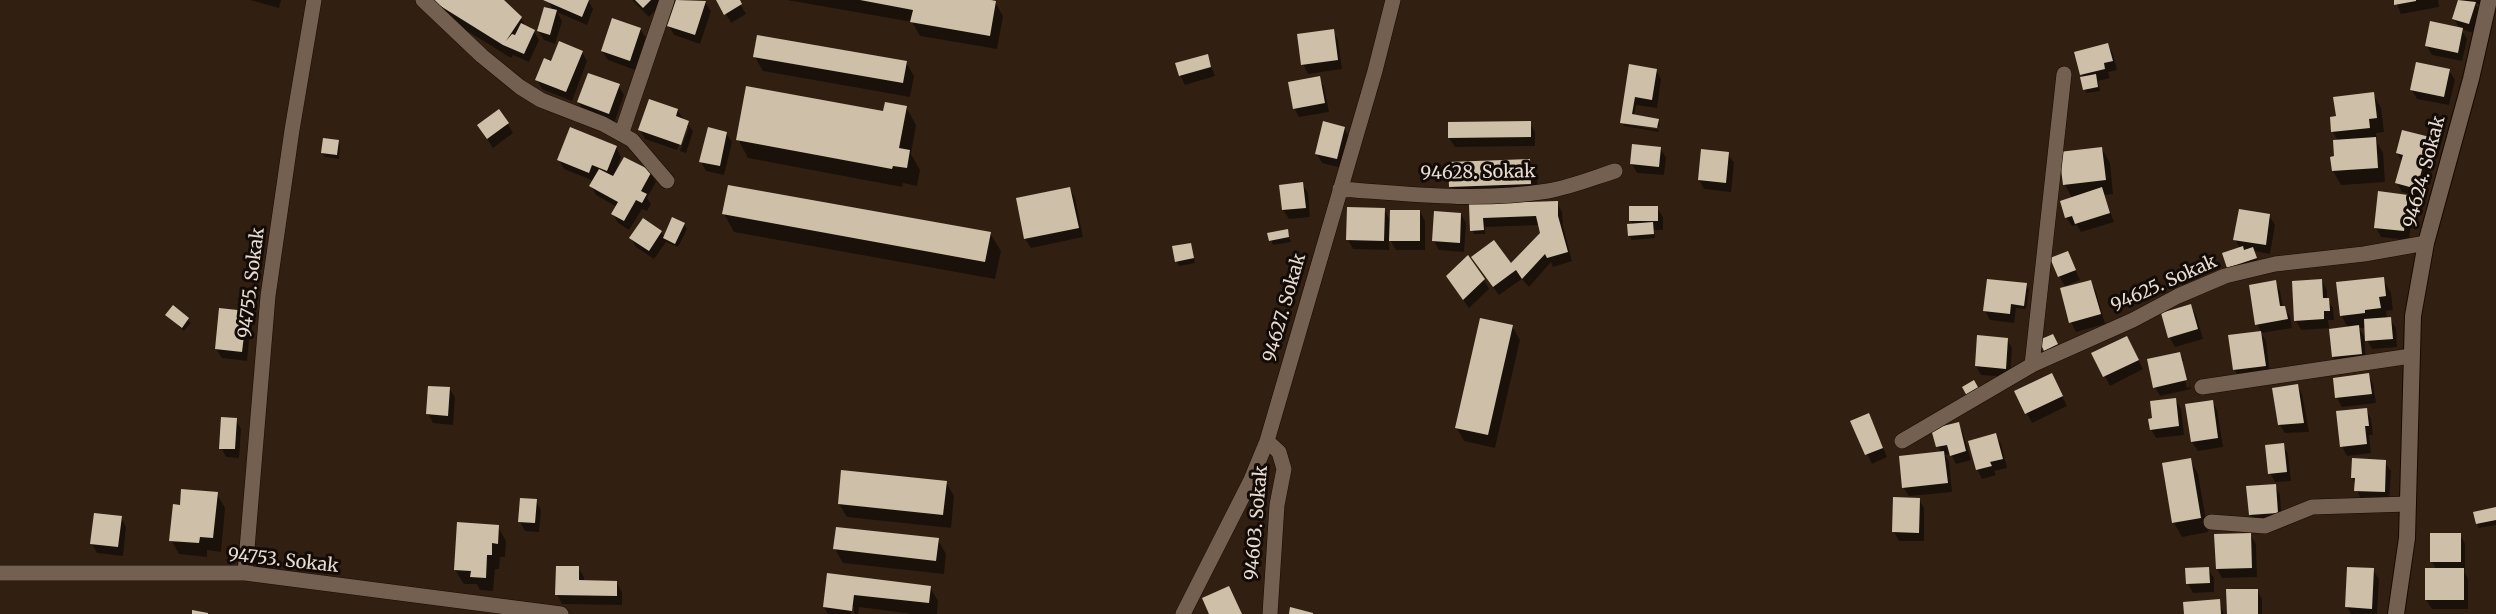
<!DOCTYPE html>
<style>
body{margin:0}
canvas{display:block;background:#312012}
</style>
<canvas width="2496" height="614"></canvas>
<script>
const g = document.querySelector('canvas').getContext('2d');
g.lineJoin = 'round';
function paint(path, color) { g.fillStyle = color; g.fill(path, 'evenodd'); }
function trace(path, color, width, dash) { g.strokeStyle = color; g.lineWidth = width; g.lineCap = dash ? 'butt' : 'round'; g.setLineDash(dash || []); g.stroke(path); }
function write(font, color, halo, rows, align = 'center') {
  g.font = font + ' Merriweather,serif'; g.lineWidth = 6; g.setLineDash([]); g.textBaseline = 'middle'; g.strokeStyle = halo; g.fillStyle = color; for (const [text, x, y, turn = 0] of rows) {
    g.save(); g.translate(x, y); g.rotate((+turn || 0) * Math.PI / 180); g.textAlign = isNaN(turn) ? turn : align; if (halo) g.strokeText(text, 0, 0); g.fillText(text, 0, 0); g.restore();
  }
}
paint(new Path2D(`
 M250 0H281L279 8Z
 M437 0H502L521 18 526 27 534 31 539 40 529 62 513 55 511 58 443 16Z
 M548 0H588L593 9 587 25 557 12 562 21 555 44 544 40 538 31 553 11Z
 M632 0H665L649 17Z
 M677 0 705 2 711 11 700 44 674 35 669 26Z
 M718 0H738L746 14 731 23Z
 M787 0H983L995 2 1003 16 997 49 920 36 912 22Z
 M2395 0H2438L2439 7 2401 14Z
 M2460 0H2481L2480 5 2475 3 2480 12 2474 33 2461 29 2467 39 2462 61 2432 55 2426 45 2460 29 2454 19Z
 M640 29 646 38 635 70 608 60 602 51Z
 M1333 31 1338 40 1342 69 1308 74 1303 64Z
 M2108 45 2113 54 2117 70 2108 72 2110 78 2098 81 2100 91 2086 93 2082 75Z
 M582 52 587 61 572 101 542 89 537 80Z
 M1207 56 1215 76 1185 85 1180 75Z
 M755 57 906 62 914 76 910 97 763 71Z
 M1631 66 1656 70 1661 79 1657 108 1636 105 1634 116 1658 120 1660 127 1621 122Z
 M2449 70 2455 80 2449 105 2417 99 2411 89Z
 M1319 78 1324 87 1329 112 1299 117 1294 108Z
 M619 86 624 95 614 123 584 112 578 102Z
 M2373 94 2381 108 2384 132 2376 133 2377 142 2383 153 2385 182 2341 185 2333 171 2338 141 2333 132 2337 118Z
 M906 107 916 125 911 154 920 170 917 186 903 183 902 187 748 158 738 139 885 113Z
 M677 110 693 131 686 153 680 151 689 127H686L677 150 645 139 640 130Z
 M1530 123 1535 132V146L1455 147 1449 138Z
 M508 124 513 133 493 148 479 126Z
 M1623 124 1659 130V132L1624 126Z
 M1344 128 1349 137 1342 168 1322 163 1316 153Z
 M726 133 732 142 724 175 706 171 701 162Z
 M2429 139 2435 148 2422 197 2402 192 2397 183 2402 162 2397 153Z
 M338 141 340 145 339 159 325 157 322 153Z
 M616 147 621 157 616 170 651 173 656 182 647 198 651 204 647 211 642 209 629 230 618 223 613 214 617 207 596 195 591 186 594 181 564 169 559 160Z
 M1661 149 1666 158 1664 175 1637 173 1632 164Z
 M2102 149 2110 163 2113 194 2104 195 2114 222 2081 232 2077 225 2072 226 2066 217 2072 198 2065 185Z
 M1728 154 1734 163 1731 192 1704 189 1699 180Z
 M1529 160 1537 174 1538 198 1459 201 1451 187Z
 M1302 184 1308 193 1310 217 1289 219 1283 210 1281 186Z
 M1070 189 1075 198 1083 237 1031 248 1025 239Z
 M2407 196 2413 205 2409 240 2381 237 2376 228Z
 M1557 202 1562 212 1563 226 1572 261 1553 267 1551 262 1529 287 1522 279 1499 295 1478 267 1510 265 1542 234 1540 225 1485 227V234H1474L1472 230 1471 205Z
 M1630 208H1657L1663 217V230H1654L1655 238 1632 240 1629 236 1633 225 1630 221Z
 M1384 210 1391 221 1420 211 1425 221V250H1396L1389 238V250L1353 249 1348 240Z
 M724 214 990 233 1001 251 995 279 734 232Z
 M1461 214 1466 223 1464 252 1439 250 1434 241Z
 M2269 215 2275 225 2270 254 2254 251 2258 262 2233 276 2228 267 2240 248 2235 240Z
 M684 224 687 229 678 247 666 242 654 259 636 247 631 238 661 232 665 238Z
 M1287 231 1291 242 1273 245 1269 234Z
 M1190 244 1195 263 1179 266 1176 261Z
 M2067 252 2080 280 2065 286 2059 276Z
 M2383 279 2391 293 2393 310 2386 311 2387 319H2390L2396 328 2397 347 2372 349 2367 340 2366 328H2359L2364 336 2366 363 2339 366 2333 357 2348 328 2341 315Z
 M1484 280 1489 289 1469 308 1453 286Z
 M2090 281 2096 291 2105 324 2076 332 2071 322 2062 289Z
 M2322 281 2327 290V299L2333 308 2334 320H2328L2329 328 2301 330 2296 321Z
 M2275 282 2280 291 2283 308 2290 316 2292 328 2261 333 2266 341 2270 375 2239 378 2234 369 2230 336 2261 332 2257 324Z
 M2026 285 2029 289 2026 309 2016 308 2014 323 1990 320 1985 311Z
 M2191 306 2196 315 2203 339 2175 347 2170 338 2163 314Z
 M174 307 191 323 184 331 167 315Z
 M246 313 251 322 247 361 222 358 216 349Z
 M1512 326 1520 340 1495 448 1464 441 1456 427Z
 M2007 339 2012 348 2010 377 1981 375 1976 366Z
 M2132 347 2143 369 2110 386 2093 353Z
 M2180 353 2184 361H2181L2187 388 2190 387 2184 361 2191 389 2160 396 2155 387Z
 M2368 374 2373 384 2376 403 2342 407 2337 398Z
 M2056 384 2067 406 2032 423 2016 392Z
 M2297 385 2302 394 2309 432 2285 433 2279 424Z
 M450 389 455 398 453 425 433 423 428 414Z
 M2175 399 2181 409 2184 435 2156 438 2151 429Z
 M2212 401 2217 410 2223 447 2198 451 2192 442Z
 M2366 409 2371 419 2373 435H2369L2371 453 2347 456 2342 446Z
 M236 420 241 429 239 458 226 457 221 448Z
 M1852 422 1873 424 1887 457 1872 464Z
 M1958 423 1963 433 1971 460 1956 464 1951 454 1945 455 1949 462 1952 492 1909 496 1903 487 1941 453 1933 430Z
 M1995 435 2001 444 2007 468 1994 471 1996 475 1982 479 1977 469Z
 M2283 445 2288 454 2291 481 2275 482 2270 473Z
 M2190 460 2198 474 2208 532 2182 537 2174 523 2164 464Z
 M2385 462 2391 471 2389 501 2361 500 2352 477Z
 M946 482 954 496 951 528 847 517 839 504Z
 M2275 485 2280 495 2282 522 2256 524 2250 514Z
 M217 494 225 508 221 552 207 550V557L179 554 171 540 181 507Z
 M1919 499 1924 508V541H1899L1894 532Z
 M536 501 541 510 539 532 525 531 520 522Z
 M2496 509V525L2479 528 2477 524Z
 M121 517 126 527 123 556 97 553 92 544Z
 M498 527 506 541 505 557H500L499 569H495L493 591 480 590 477 584H464L455 570Z
 M2250 534 2256 544 2257 577 2222 578 2217 569Z
 M2460 534 2465 544V571H2464L2468 579V609H2432L2426 600 2437 570 2432 562Z
 M938 540 946 554 944 574 843 563 835 549Z
 M578 568 584 577V582L617 583 622 592V605L562 604 557 594Z
 M2208 569 2214 578V592L2193 593 2188 584Z
 M2373 570 2379 579 2377 614H2351L2347 607Z
 M828 575 930 587 938 601 937 614H913L859 607 858 614H854V607H851V614H828L824 607Z
 M2257 590 2262 599V614H2228Z
 M2219 601 2224 614H2185Z`), '#0007');
paint(new Path2D(`
 M435 0H504L522 17 506 41 512 34 515 35 521 23 535 30 524 54 503 45 434 2Z
 M543 0H589L582 17Z
 M635 0H651L643 8Z
 M676 0 706 1 695 35 667 26Z
 M716 0H740L742 4 724 15Z
 M860 0H991L996 1 990 36 910 22 913 10Z
 M2394 0H2416V1L2394 5Z
 M2458 0 2476 2 2469 24 2452 19Z
 M544 7 557 10 550 35 537 31Z
 M612 18 641 28 630 61 601 51Z
 M2430 21 2463 28 2458 53 2425 46Z
 M1334 29 1338 60 1301 65 1297 34Z
 M757 35 907 61 903 83 753 57Z
 M559 41 583 51 566 92 535 80 544 58 551 61Z
 M2108 43 2113 61 2104 63 2105 69 2080 75 2074 52Z
 M1208 54 1211 67 1179 76 1175 63Z
 M2416 62 2450 69 2444 97 2410 90Z
 M1629 64 1657 69 1652 100 1635 97 1632 114 1659 119 1657 128 1620 123Z
 M588 73 620 84 609 114 577 102Z
 M2096 74 2098 87 2083 90 2080 77Z
 M1320 76 1325 103 1293 109 1288 82Z
 M746 86 883 111 885 102 907 106 899 148 910 150 907 168 893 166 892 169 736 140Z
 M2374 92 2377 118 2369 119 2370 128 2331 132 2330 117 2336 116 2333 97Z
 M649 99 678 109 676 116 689 121 681 145 638 130Z
 M499 109 509 123 487 139 477 125Z
 M1323 121 1345 127 1337 159 1315 154Z
 M1531 121V137L1448 138V122Z
 M570 127 617 146 607 171 592 165 589 173 557 160Z
 M708 127 727 132 720 166 699 162Z
 M2402 130 2430 137 2417 189 2395 183 2403 155 2396 153Z
 M2376 137 2378 168 2332 171 2330 157 2334 156 2333 140Z
 M323 138 339 140 337 155 321 153Z
 M1632 144 1661 147 1659 167 1630 164Z
 M2102 147 2106 180 2063 185 2059 152Z
 M1701 149 1729 152 1726 183 1698 180Z
 M624 157 652 171 641 191 647 194 642 203 636 200 624 221 611 214 618 202 589 186 599 169 613 176Z
 M1530 159 1531 184 1449 187 1448 162Z
 M1303 182 1306 208 1282 210 1279 185Z
 M728 185 991 232 985 262 722 214Z
 M1070 187 1079 228 1024 239 1016 198Z
 M2102 187 2110 213 2075 224 2072 216 2065 218 2060 201Z
 M2378 191 2408 195 2404 231 2374 228Z
 M1558 201V216L1568 252 1547 258 1545 254 1522 279 1516 270 1493 287 1471 257 1494 240 1511 263 1540 233 1536 216 1483 218 1484 230 1470 231 1469 204Z
 M1629 206H1658V221H1629Z
 M1347 207 1385 208 1384 241 1346 240Z
 M2239 209 2270 214 2266 245 2233 240Z
 M1390 210H1420V241H1389Z
 M1434 211 1461 213 1460 243 1432 241Z
 M672 217 685 223 675 244 663 238Z
 M643 218 662 231 649 251 629 238Z
 M1653 222 1654 234 1628 236 1627 224Z
 M1288 229 1289 237 1269 241 1267 233Z
 M1191 243 1194 258 1175 262 1172 246Z
 M2243 246 2244 250 2253 247 2257 258 2227 268 2222 253Z
 M2068 251 2076 270 2058 277 2050 258Z
 M1468 255 1485 279 1463 300 1446 276Z
 M2384 277 2386 296 2379 297 2381 308 2365 310V313L2340 316 2336 282Z
 M1987 279 2027 283 2024 306 2011 304 2010 314 1983 311Z
 M2322 279 2323 298H2329L2330 311H2324V319L2294 321 2292 281Z
 M2091 280 2101 314 2069 323 2060 288Z
 M2276 280 2280 306H2285L2288 319 2255 325 2249 285Z
 M2191 304 2198 329 2168 338 2161 313Z
 M173 305 189 318 182 328 165 315Z
 M219 308 247 311 242 352 215 349Z
 M2391 317 2393 339 2365 341 2364 319Z
 M1480 318 1513 325 1488 435 1455 428Z
 M2359 325 2362 354 2332 357 2329 329Z
 M2261 331 2266 366 2233 370 2228 335Z
 M2053 334 2058 344 2044 351 2039 340Z
 M1977 335 2008 338 2006 369 1975 366Z
 M2127 336 2139 360 2103 377 2091 353Z
 M2180 352 2187 380 2153 388 2147 359Z
 M2052 373 2063 396 2025 414 2014 391Z
 M2369 373 2372 394 2335 398 2333 378Z
 M1974 380 1979 389 1967 396 1962 387Z
 M2298 384 2304 423 2278 425 2272 388Z
 M428 386 450 387 448 416 426 414Z
 M2176 398 2179 426 2150 430 2148 419 2152 418 2150 401Z
 M2213 400 2218 438 2191 442 2185 404Z
 M2367 408 2369 426H2365L2367 444 2340 447 2336 411Z
 M1869 413 1883 448 1865 455 1850 421Z
 M221 417 237 418 235 449H219Z
 M1959 422 1966 451 1950 456 1947 445 1936 447 1931 429Z
 M1996 433 2003 459 1990 462 1992 466 1976 470 1968 441Z
 M2284 443 2287 472 2268 474 2265 445Z
 M1944 451 1948 483 1902 488 1899 456Z
 M2191 458 2201 518 2172 523 2162 463Z
 M2352 458 2386 460 2385 492 2354 491 2355 478H2351Z
 M841 470 947 481 943 515 838 504Z
 M2276 484 2278 513 2249 515 2246 486Z
 M181 489 218 492 213 538 200 537 199 543 169 541 173 504 180 505Z
 M1893 497 1920 498 1919 533 1892 532Z
 M520 498 537 499 535 523 518 522Z
 M2496 507V520L2476 524 2473 512Z
 M94 513 122 516 118 547 90 544Z
 M457 522 499 525 498 544 492 543V555H487L486 578 470 577 471 571 454 570Z
 M836 527 939 538 936 561 833 549Z
 M2251 533 2252 568 2216 569 2214 534Z
 M2430 533H2461V562H2430Z
 M556 566H579V580L617 581V596L555 595Z
 M2209 567 2210 583 2186 584 2185 568Z
 M2347 567 2374 568 2372 609 2345 607Z
 M2425 568H2464V600H2425Z
 M827 573 931 586 929 603 854 595 852 611 823 607Z
 M1229 586 1242 614H1209L1202 598Z
 M2226 589H2258V614H2227Z
 M2220 599 2221 614H2184L2183 602Z
 M1290 607 1313 613V614H1289Z
 M192 610 208 613V614H192Z`), '#cebfa8');
const minor = new Path2D(`
 M423 0 482 56 520 87 541 100 603 124 632 140 667 181
 M622 132 667 0
 M1340 189C1409 194 1479 202 1548 191 1571 187 1593 178 1615 171
 M2032 365 2064 74
 M2202 387 2411 356
 M1267 441 1279 452 1284 469 1277 505 1270 614
 M1902 441 2032 365 2133 320 2178 296 2225 276 2275 264 2364 254 2426 243
 M2211 522 2265 526 2312 507 2408 504
 M0 573H245L561 614
 M245 573 268 296 292 130 314 0
 M1183 614 1250 482 1267 441 1375 71 1393 0`);
const tertiary = new Path2D(`
 M2396 614 2407 538 2413 316 2426 243 2471 79 2489 0`);
trace(minor, '#180901', 16);
trace(tertiary, '#180901', 18);
trace(minor, '#746050', 15);
trace(tertiary, '#746050', 16);
write('18px', '#e8dcd3', '#130b06', [
 ["94624. Sokak",2425,172,-75],
 ["94628. Sokak",1478,173,-1],
 ["94755. Sokak",252,283,-83],
 ["94625. Sokak",2164,284,-24],
 ["94627. Sokak",1285,308,-74],
 ["94603. Sokak",1257,523,-85],
 ["94753. Sokak",283,561,6]
]);
</script>
